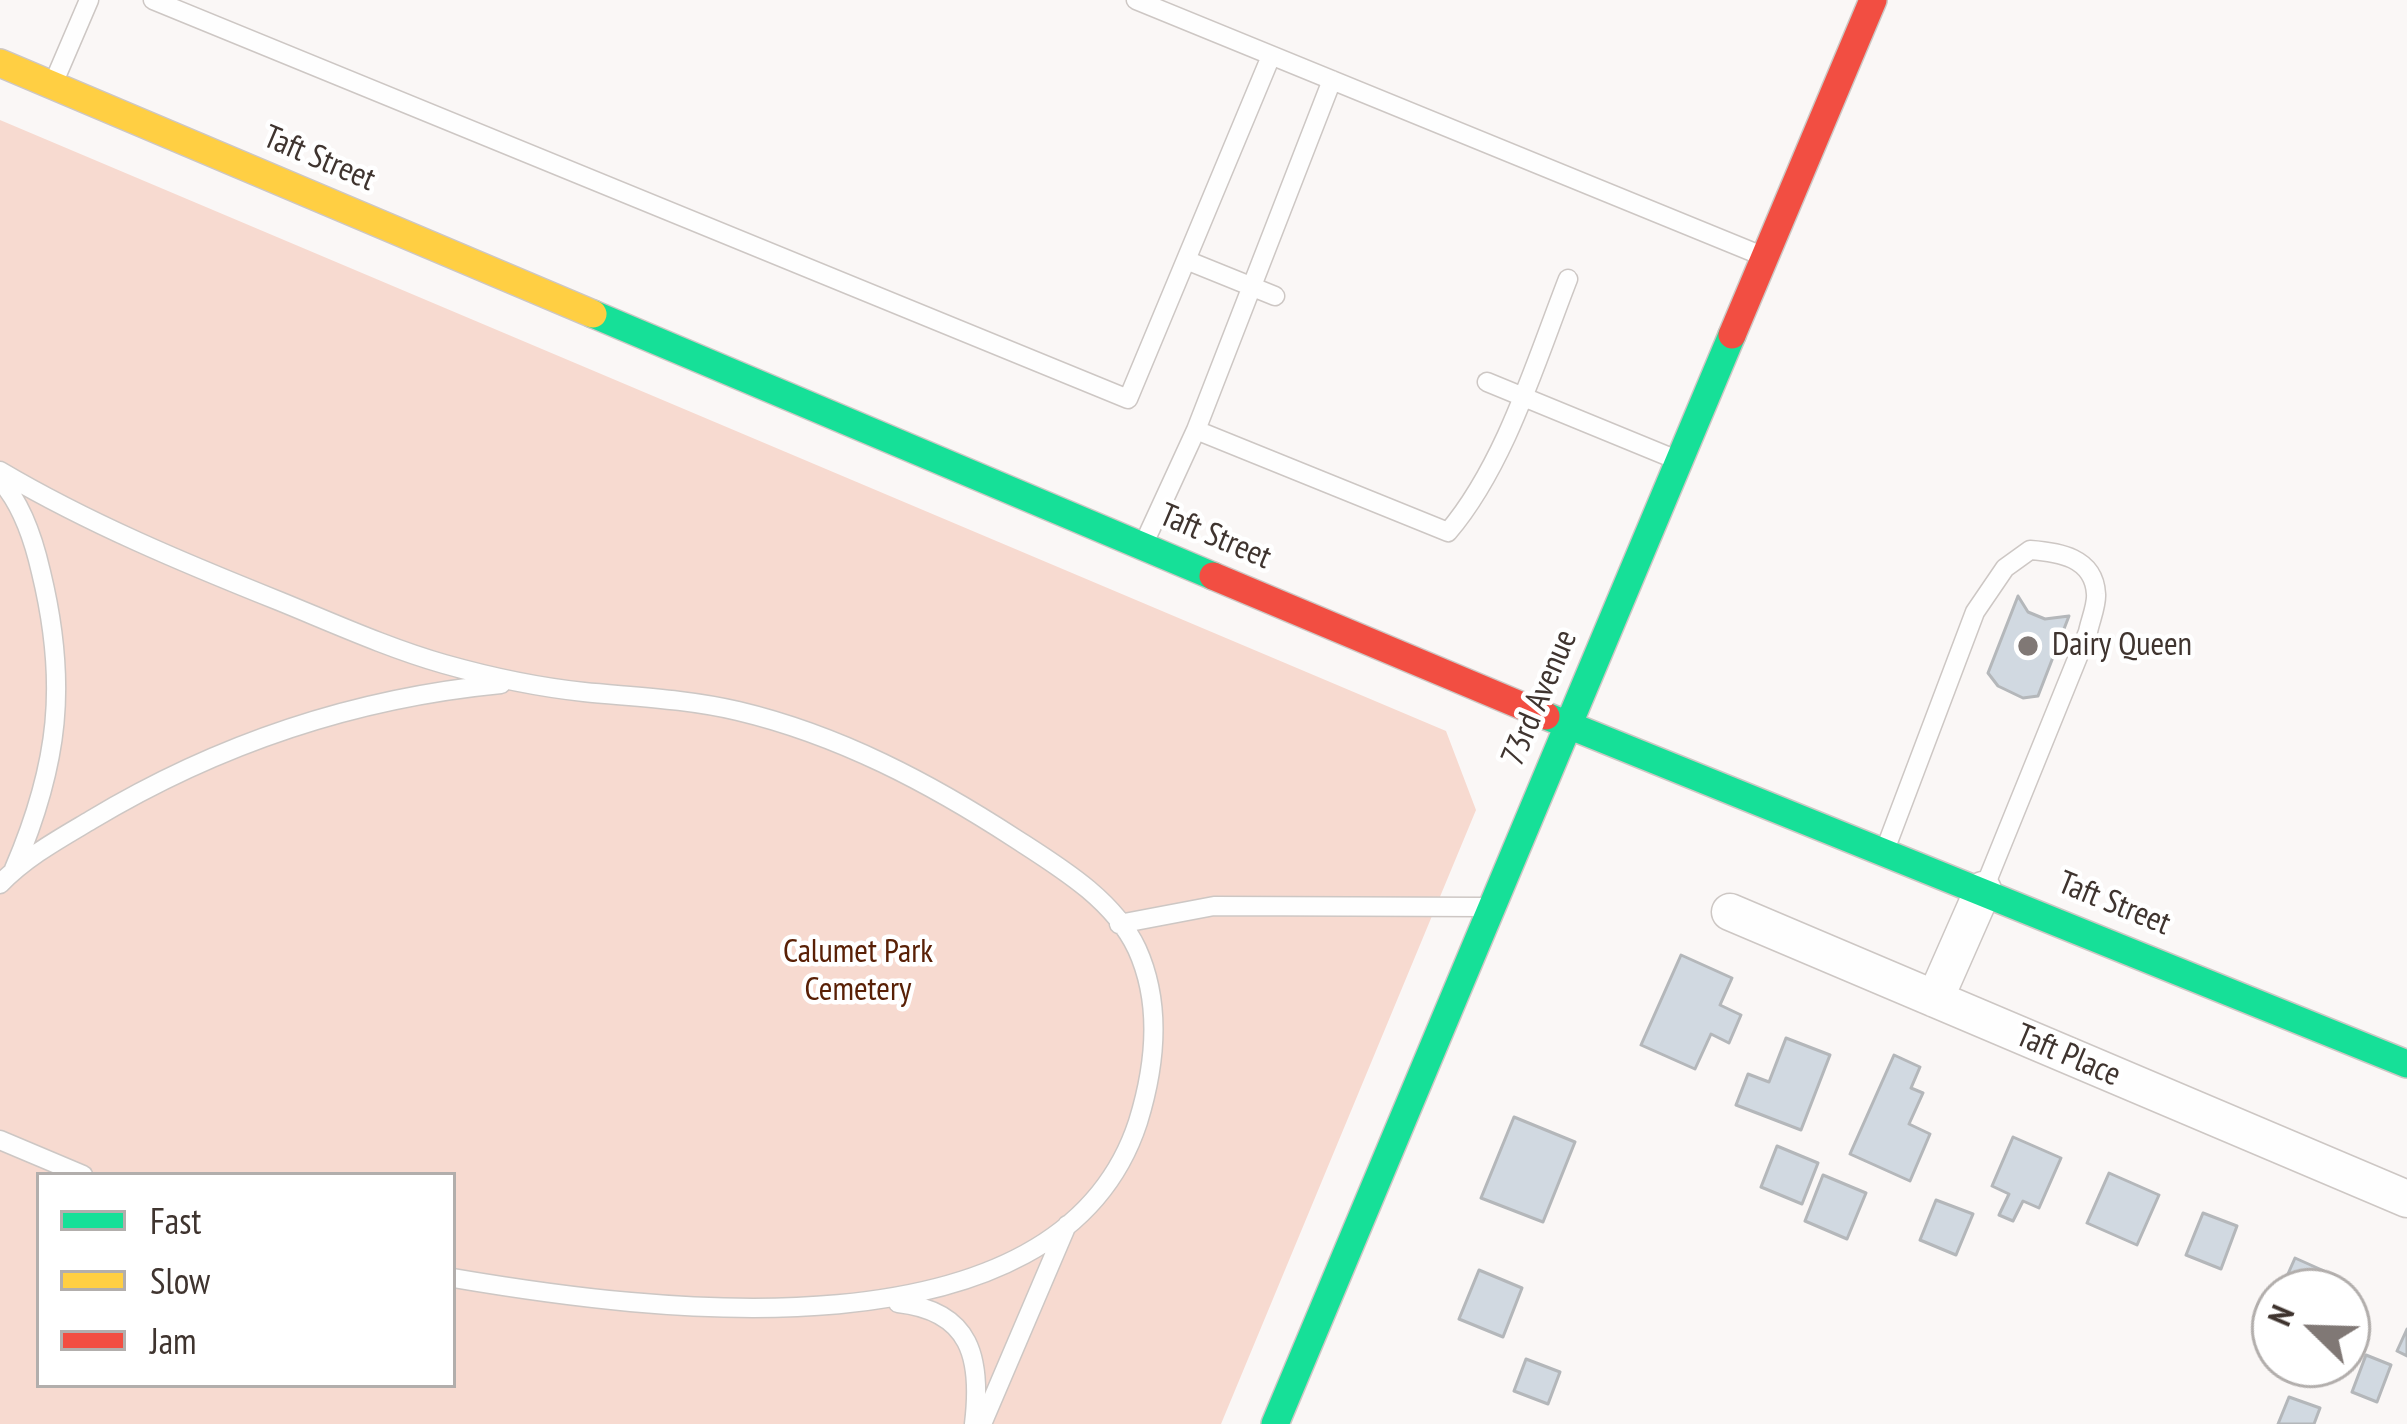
<!DOCTYPE html>
<style>
body{margin:0}
#map{position:relative;width:2407px;height:1424px;overflow:hidden;background:#faf7f6;font-family:"PT Sans Narrow",sans-serif}
canvas{display:block}
.legend{position:absolute;left:36px;top:1172px;width:420px;height:216px;box-sizing:border-box;background:#fff;border:3px solid #b2aeac;margin:0;padding:15px 21px;list-style:none;font-size:36px;color:#3f342f}
.legend li{display:flex;align-items:center;gap:24px;height:60px}
.legend b{width:60px;border:3px solid #b2aeac}
.north{position:absolute;left:2251px;top:1268px;width:120px;height:120px;box-sizing:border-box;background:#fff;border:3px solid #b2aeac;border-radius:50%;rotate:293deg;font-size:33px;font-weight:700;line-height:48px;text-align:center;color:#3f342f}
.north::after{content:'';display:block;margin:auto;width:42px;height:54px;background:#807875;clip-path:polygon(50% 0,100% 100%,50% 72%,0 100%)}
</style>
<div id="map">
<canvas width="2407" height="1424"></canvas>
<ul class="legend">
<li><b style="height:15px;background:#16e098"></b>Fast</li>
<li><b style="height:15px;background:#ffcf43"></b>Slow</li>
<li><b style="height:15px;background:#f24e42"></b>Jam</li>
</ul>
<div class="north">N</div>
</div>
<script>
const g = document.querySelector('canvas').getContext('2d');
g.lineJoin = 'round';
function paint(path, color) { g.fillStyle = color; g.fill(path, 'evenodd'); }
function trace(path, color, width, dash) { g.strokeStyle = color; g.lineWidth = width; g.lineCap = dash ? 'butt' : 'round'; g.setLineDash(dash || []); g.stroke(path); }
function write(font, color, halo, rows, align = 'center') {
  g.font = font + ' "PT Sans Narrow",sans-serif'; g.lineWidth = 9; g.setLineDash([]); g.textBaseline = 'middle'; g.strokeStyle = halo; g.fillStyle = color; for (const [text, x, y, turn = 0] of rows) {
    g.save(); g.translate(x, y); g.rotate((+turn || 0) * Math.PI / 180); g.textAlign = isNaN(turn) ? turn : align; if (halo) g.strokeText(text, 0, 0); g.fillText(text, 0, 0); g.restore();
  }
}
paint(new Path2D(`
 M0 120 1446 731 1476 810 1221 1424H0ZM39 1175H453V1385H39Z`), '#f7dad0');
const building = new Path2D(`
 M2018 596 2028 612 2045 619 2069 616 2038 696 2023 698 1998 686 1988 673Z
 M1681 955 1732 978 1720 1005 1741 1015 1729 1043 1711 1034 1695 1069 1641 1045Z
 M1786 1038 1830 1055 1801 1130 1736 1105 1748 1074 1769 1082Z
 M1894 1055 1920 1067 1911 1088 1923 1093 1909 1124 1930 1134 1910 1181 1850 1154Z
 M1514 1117 1575 1142 1543 1222 1481 1198Z
 M2013 1137 2061 1158 2039 1208 2023 1201 2013 1221 1999 1215 2009 1194 1992 1186Z
 M1777 1146 1818 1163 1802 1204 1761 1187Z
 M2109 1173 2159 1195 2137 1245 2087 1223Z
 M1823 1175 1866 1193 1847 1239 1805 1221Z
 M1936 1200 1973 1214 1956 1255 1920 1240Z
 M2203 1213 2237 1226 2221 1269 2186 1255Z
 M2295 1258 2342 1279 2336 1292H2280Z
 M1479 1270 1522 1288 1503 1337 1459 1319Z
 M2407 1329V1356L2397 1351Z
 M2366 1355 2391 1365 2377 1402 2352 1392Z
 M1526 1359 1560 1372 1548 1404 1514 1391Z
 M2289 1397 2320 1408 2314 1424H2278Z`);
paint(building, '#d1d9e1');
trace(building, '#b4b7ba', 3);
const lane = new Path2D(`
 M153 0 1128 399 1271 56
 M1136 0 1760 255
 M53 84 89 0
 M1186 260 1275 296
 M1487 382 1677 460
 M1196 430 1332 80
 M0 471C88 523 184 563 279 601 333 623 388 648 444 664 490 677 537 687 584 692 635 697 687 699 738 711 839 735 930 783 1016 839 1061 868 1114 900 1137 949 1162 1004 1155 1067 1138 1122 1058 1367 647 1311 453 1278
 M0 480C22 504 34 541 41 572 68 683 59 764 14 869
 M1145 541 1196 430 1448 532C1505 465 1536 361 1568 279
 M1885 850 1975 612 2005 568 2030 550C2058 552 2094 557 2096 594 2097 605 2090 621 2088 632L1985 886
 M0 884C26 857 59 839 91 820 216 745 355 698 501 684
 M1119 924 1214 906 1486 907
 M0 1140 83 1175
 M898 1303C971 1311 982 1358 974 1424
 M982 1424 1067 1225`);
const street = new Path2D(`
 M1730 912 2407 1199
 M1935 999 1983 890`);
const fast = new Path2D(`
 M593 314 1213 576
 M1546 716 2407 1064
 M1275 1424 1732 335`);
const slow = new Path2D(`
 M0 63 593 314`);
const jam = new Path2D(`
 M1732 335 1873 0
 M1213 576 1546 716`);
trace(lane, '#cdc7c4', 21);
trace(street, '#cdc7c4', 39);
trace(fast, '#cdc7c4', 30);
trace(slow, '#cdc7c4', 30);
trace(jam, '#cdc7c4', 30);
trace(lane, '#fefefe', 18);
trace(street, '#fefefe', 36);
trace(fast, '#16e098', 27);
trace(slow, '#ffcf43', 27);
trace(jam, '#f24e42', 27);
for (const [x, y, r, color] of [
 [2028,646,12,"#807875"]
]) { const dot = new Path2D(); dot.arc(x, y, r, 0, 2 * Math.PI); g.fillStyle = color; g.fill(dot); trace(dot, '#fff', 4.5); }
write('33px', '#3f342f', '#fff', [
 ["Taft Street",319,159,23],
 ["Taft Street",1215,537,23],
 ["73rd Avenue",1540,698,-67],
 ["Taft Street",2114,904,22],
 ["Taft Place",2068,1056,23]
]);
write('33px', '#3f342f', '#fff', [
 ["Dairy Queen",2052,646]
], 'left');
write('33px', '#592006', '#fff', [
 ["Calumet Park",858,953],
 ["Cemetery",858,991]
]);
</script>
